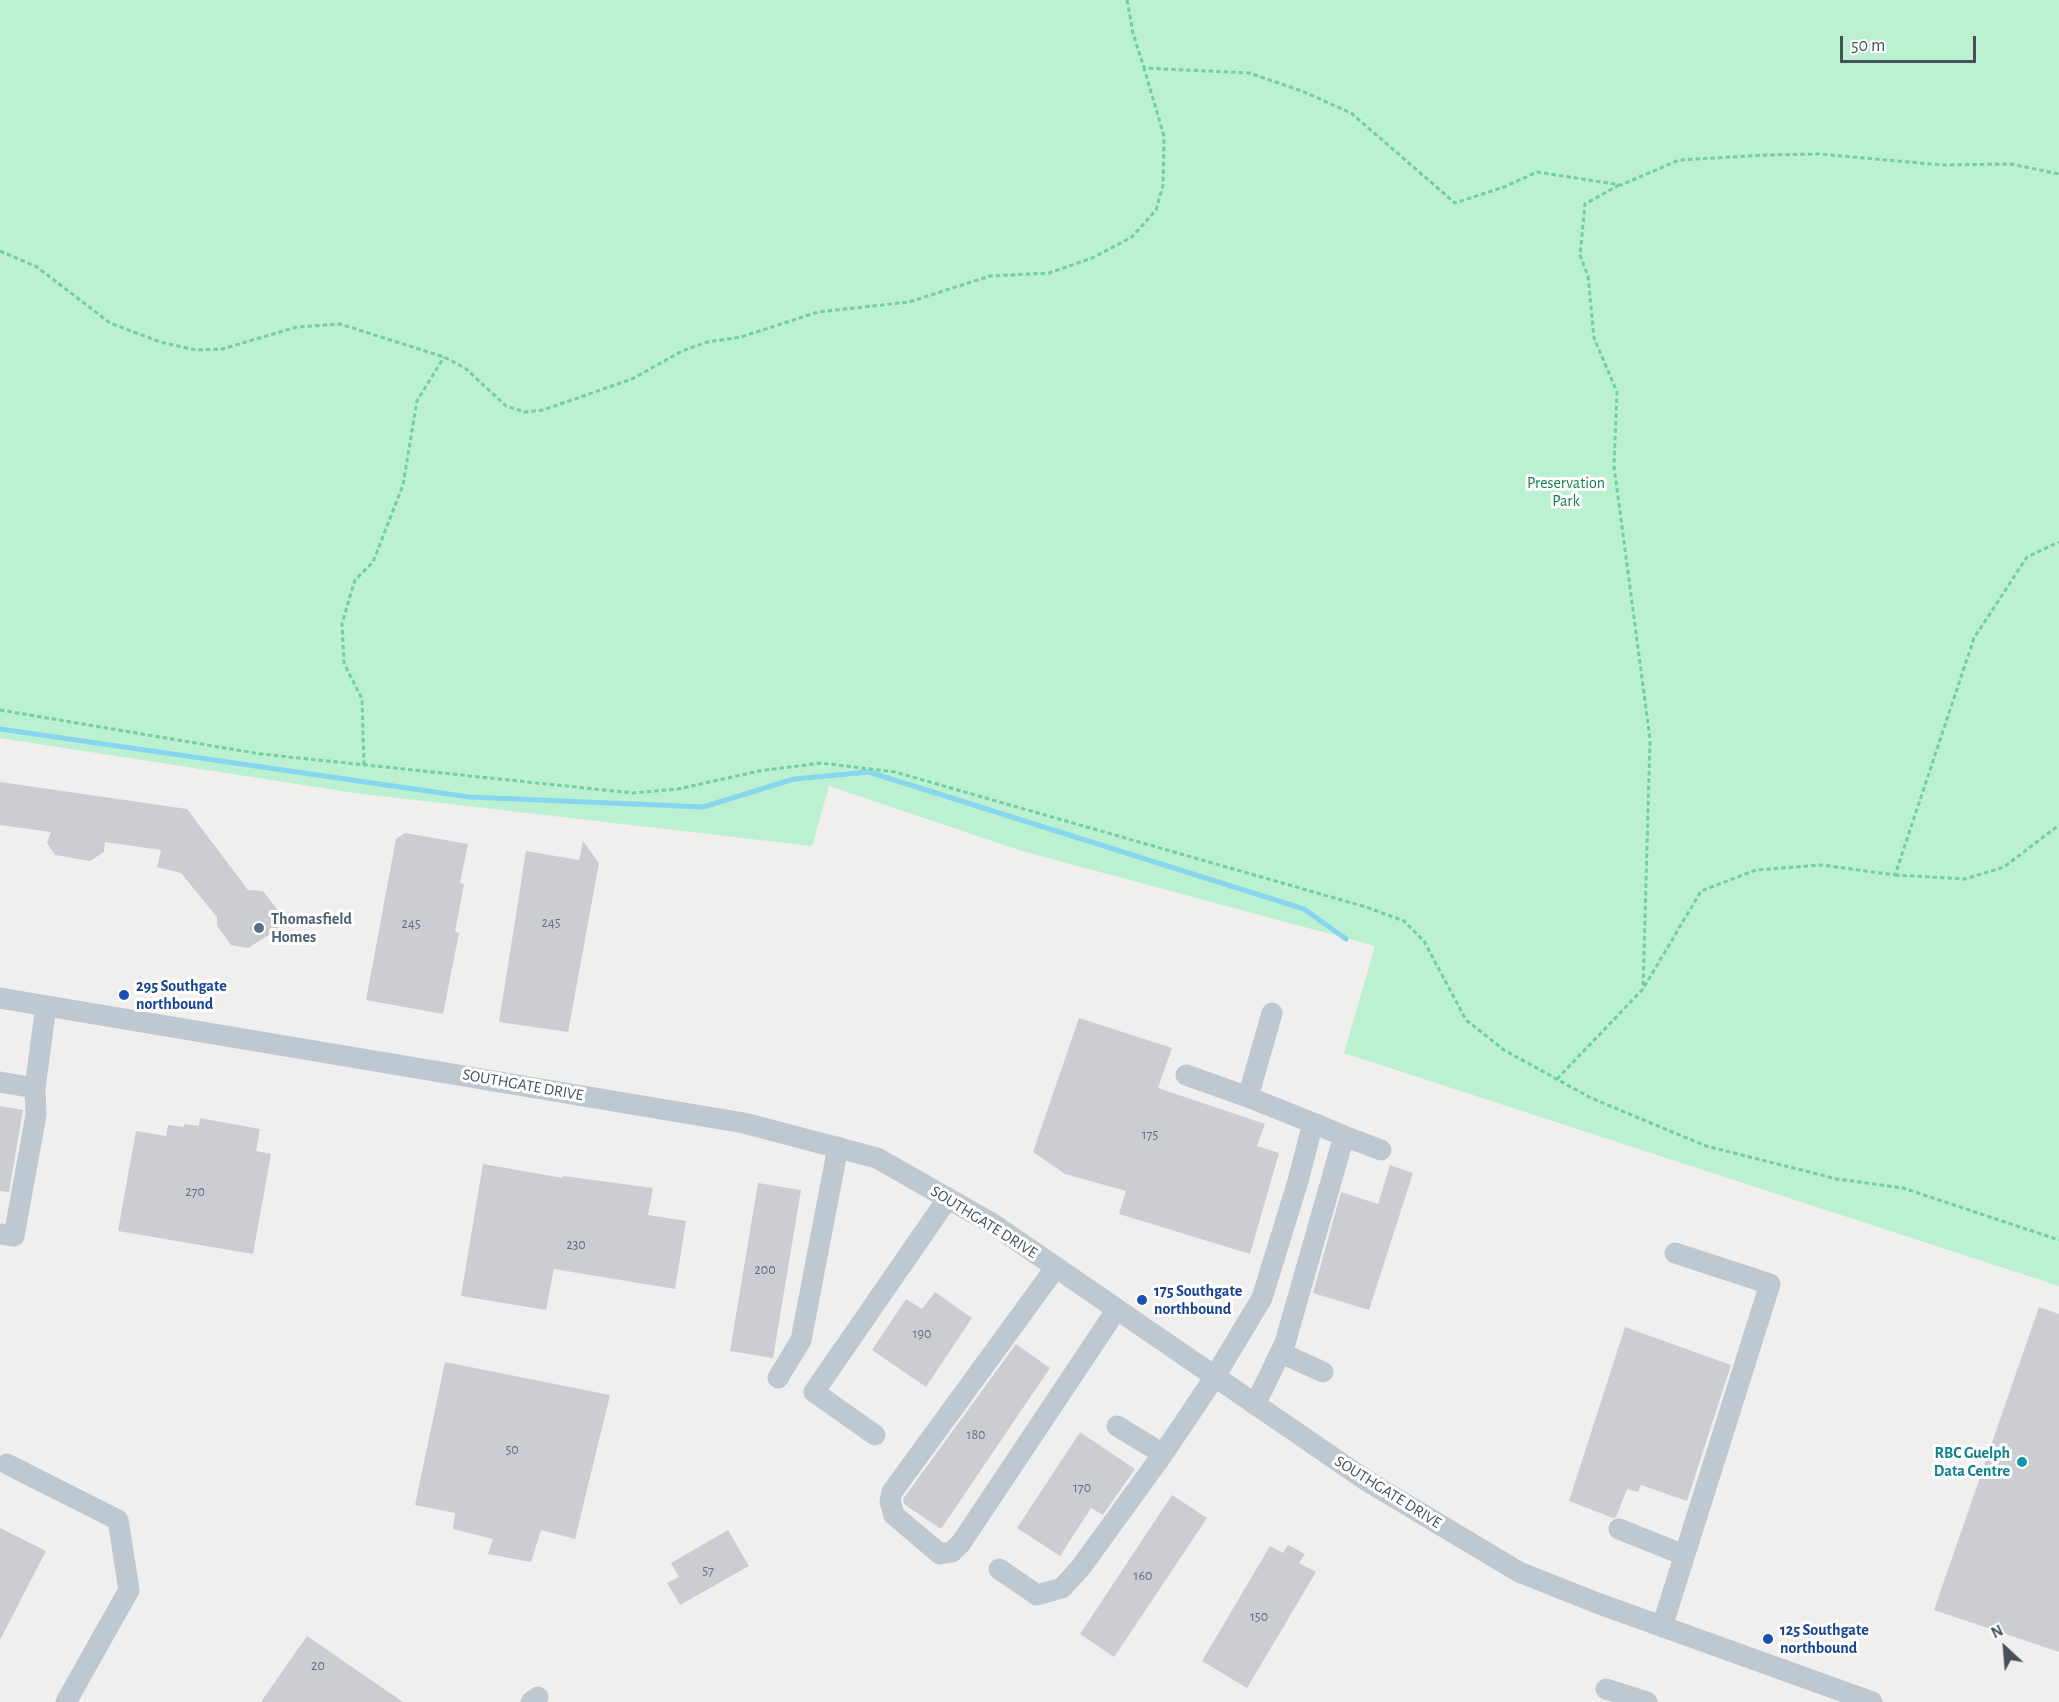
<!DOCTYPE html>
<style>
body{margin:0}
#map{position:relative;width:2059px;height:1702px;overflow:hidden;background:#f1eeee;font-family:"Alegreya Sans",sans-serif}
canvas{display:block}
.north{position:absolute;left:1975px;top:1618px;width:60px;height:60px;-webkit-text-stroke:4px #fff;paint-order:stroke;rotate:334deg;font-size:16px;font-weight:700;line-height:24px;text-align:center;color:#46515c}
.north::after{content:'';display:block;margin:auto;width:21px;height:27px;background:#46515c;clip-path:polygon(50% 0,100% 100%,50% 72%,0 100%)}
.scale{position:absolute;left:1840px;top:36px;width:136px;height:27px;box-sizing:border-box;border:3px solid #46515c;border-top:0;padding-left:8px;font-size:18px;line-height:21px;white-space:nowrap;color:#46515c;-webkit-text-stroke:4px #fff;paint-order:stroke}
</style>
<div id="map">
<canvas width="2059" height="1702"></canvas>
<div class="north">N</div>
<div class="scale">50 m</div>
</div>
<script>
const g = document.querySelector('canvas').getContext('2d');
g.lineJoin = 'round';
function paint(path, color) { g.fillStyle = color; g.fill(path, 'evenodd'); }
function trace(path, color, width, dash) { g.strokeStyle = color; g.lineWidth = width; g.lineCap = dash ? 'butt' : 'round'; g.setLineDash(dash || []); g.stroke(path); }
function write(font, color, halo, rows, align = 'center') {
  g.font = font + ' "Alegreya Sans",sans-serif'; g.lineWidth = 6; g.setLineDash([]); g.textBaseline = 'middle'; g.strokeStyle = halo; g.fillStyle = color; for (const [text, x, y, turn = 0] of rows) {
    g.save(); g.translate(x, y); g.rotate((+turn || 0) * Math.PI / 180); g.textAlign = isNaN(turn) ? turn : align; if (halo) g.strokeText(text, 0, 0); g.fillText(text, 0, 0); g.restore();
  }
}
paint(new Path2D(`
 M0 0H2059V1286L1344 1053 1375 946 1022 851 829 786 812 846 355 793 0 738Z`), '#bbf0d1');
trace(new Path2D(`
 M0 729 469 797 703 807 794 779 869 772 1304 909 1346 939`), '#87d6ee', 5);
paint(new Path2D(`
 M0 782 187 809 248 890 263 891 280 913 278 929 248 948 231 945 217 926V917L181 873 157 867 161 850 105 842 104 852 90 861 55 855 47 843 51 832 0 825Z
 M405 833 468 844 460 883 464 884 455 932 459 933 443 1014 366 1000 396 839Z
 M583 841 599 863 568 1032 499 1022 526 851 579 860Z
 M1079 1018 1172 1048 1158 1088 1265 1124 1257 1146 1279 1153 1250 1254 1119 1214 1126 1191 1065 1174 1033 1152Z
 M0 1106 23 1110 9 1192 0 1191Z
 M200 1118 260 1129 256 1151 271 1154 253 1254 118 1231 136 1131 166 1136 168 1125 184 1127V1124L199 1126Z
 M483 1164 563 1178V1176L653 1188 648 1215 686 1221 675 1289 554 1269 546 1310 461 1296Z
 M1390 1165 1413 1173 1369 1310 1313 1293 1341 1192 1378 1204Z
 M758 1183 801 1190 773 1358 730 1351Z
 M935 1292 972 1318 926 1387 872 1350 906 1299 922 1309Z
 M2039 1307 2059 1314V1652L1934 1610Z
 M1625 1327 1731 1365 1687 1501 1641 1485 1638 1492 1627 1489 1616 1517 1613 1518 1569 1501Z
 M1016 1344 1050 1368 941 1529 904 1504 903 1499Z
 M445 1362 610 1395 575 1539 541 1530 531 1562 488 1554 493 1539 453 1529 455 1513 415 1505Z
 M1080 1432 1135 1469 1103 1515 1091 1508 1060 1556 1017 1528Z
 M1172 1495 1207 1518 1114 1657 1080 1634Z
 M0 1528 46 1551 0 1640Z
 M728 1530 749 1566 680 1605 667 1583 679 1577 671 1563Z
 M1288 1545 1305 1554 1299 1563 1316 1572 1247 1688 1202 1661 1270 1546 1283 1553Z
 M307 1636 403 1702H261Z`), '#cbcdd3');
trace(new Path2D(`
 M1127 0 1133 33 1144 68 1249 73 1302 91 1351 113 1455 203 1504 187 1537 172 1621 185 1679 160 1766 155 1819 154 1942 165 2011 164 2059 174
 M1619 185 1585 204 1580 255 1588 276 1594 338 1617 392 1614 466 1650 739 1643 989
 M0 251 37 267 110 323 160 342 196 350 222 349 297 327 340 324 444 357 465 368 506 406 525 412 543 410 632 379 682 351 707 342 741 337 818 312 909 302 990 276 1049 273 1092 258 1132 237 1156 210 1163 185 1164 136 1144 68
 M0 710 261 754 633 793 678 789 759 771 821 763 895 772 1366 907 1404 921 1424 941 1466 1020 1504 1050 1591 1098 1706 1146 1837 1179 1903 1188 2059 1240
 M364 765 362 699 344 663 342 623 355 580 373 562 403 485 417 401 444 357
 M1895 875 1965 879 2004 867 2059 825
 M1557 1079 1643 989 1701 891 1756 870 1822 865 1895 875 1974 638 2027 557 2059 542`), '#73cfa3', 3, [4.5, 3]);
trace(new Path2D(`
 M0 998 744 1123 877 1158 993 1224 1367 1481 1519 1572 1597 1603 1872 1702
 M0 1082 35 1088
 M1248 1097 1272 1013
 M1344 1136 1381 1150
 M0 1234 14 1236 36 1115 35 1088 46 1006
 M1056 1267 892 1492 890 1501 894 1515 940 1554 952 1552 961 1543 1117 1309
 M1281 1353 1323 1372
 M778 1378 801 1340 838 1147
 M1255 1405 1285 1343 1344 1136 1313 1123
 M1117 1426 1163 1454
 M875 1435 814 1392 948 1198
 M7 1464 118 1520 129 1590 66 1702
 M1619 1529 1684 1555
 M999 1569 1037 1595 1062 1588 1081 1567 1163 1454 1214 1378 1262 1298 1298 1181 1313 1123 1248 1097 1186 1075
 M1662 1627 1770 1284 1675 1253
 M1606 1689 1647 1702
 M531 1702 538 1697`), '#bec8d1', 21);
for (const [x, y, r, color] of [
 [259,928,6,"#5c6f8a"],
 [124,995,6,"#1a4fb4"],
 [1142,1300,6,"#1a4fb4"],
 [2022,1462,6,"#0f9aa8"],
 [1768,1639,6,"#1a4fb4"]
]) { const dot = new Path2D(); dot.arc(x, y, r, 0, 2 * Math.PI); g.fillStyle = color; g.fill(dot); trace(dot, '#fff', 2); }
write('14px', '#67707a', null, [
 ["245",551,923],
 ["245",411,924],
 ["175",1150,1135],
 ["270",195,1192],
 ["230",576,1245],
 ["200",765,1270],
 ["190",922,1334],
 ["180",976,1435],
 ["50",512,1450],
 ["170",1082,1488],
 ["57",708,1571],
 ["160",1143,1576],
 ["150",1259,1617],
 ["20",318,1666]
]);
write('16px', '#157f4d', '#fff', [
 ["Preservation",1566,483],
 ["Park",1566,501]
]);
write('bold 16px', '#4e5e75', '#fff', [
 ["Thomasfield",271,919],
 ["Homes",271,937]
], 'left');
write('bold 16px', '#164399', '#fff', [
 ["295 Southgate",136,986],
 ["northbound",136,1004],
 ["175 Southgate",1154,1291],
 ["northbound",1154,1309],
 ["125 Southgate",1780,1630],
 ["northbound",1780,1648]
], 'left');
write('16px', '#46515c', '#fff', [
 ["SOUTHGATE DRIVE",523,1085,10],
 ["SOUTHGATE DRIVE",984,1222,32],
 ["SOUTHGATE DRIVE",1388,1492,32]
]);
write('bold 16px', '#0d838f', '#fff', [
 ["RBC Guelph",2010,1453],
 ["Data Centre",2010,1471]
], 'right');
</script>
